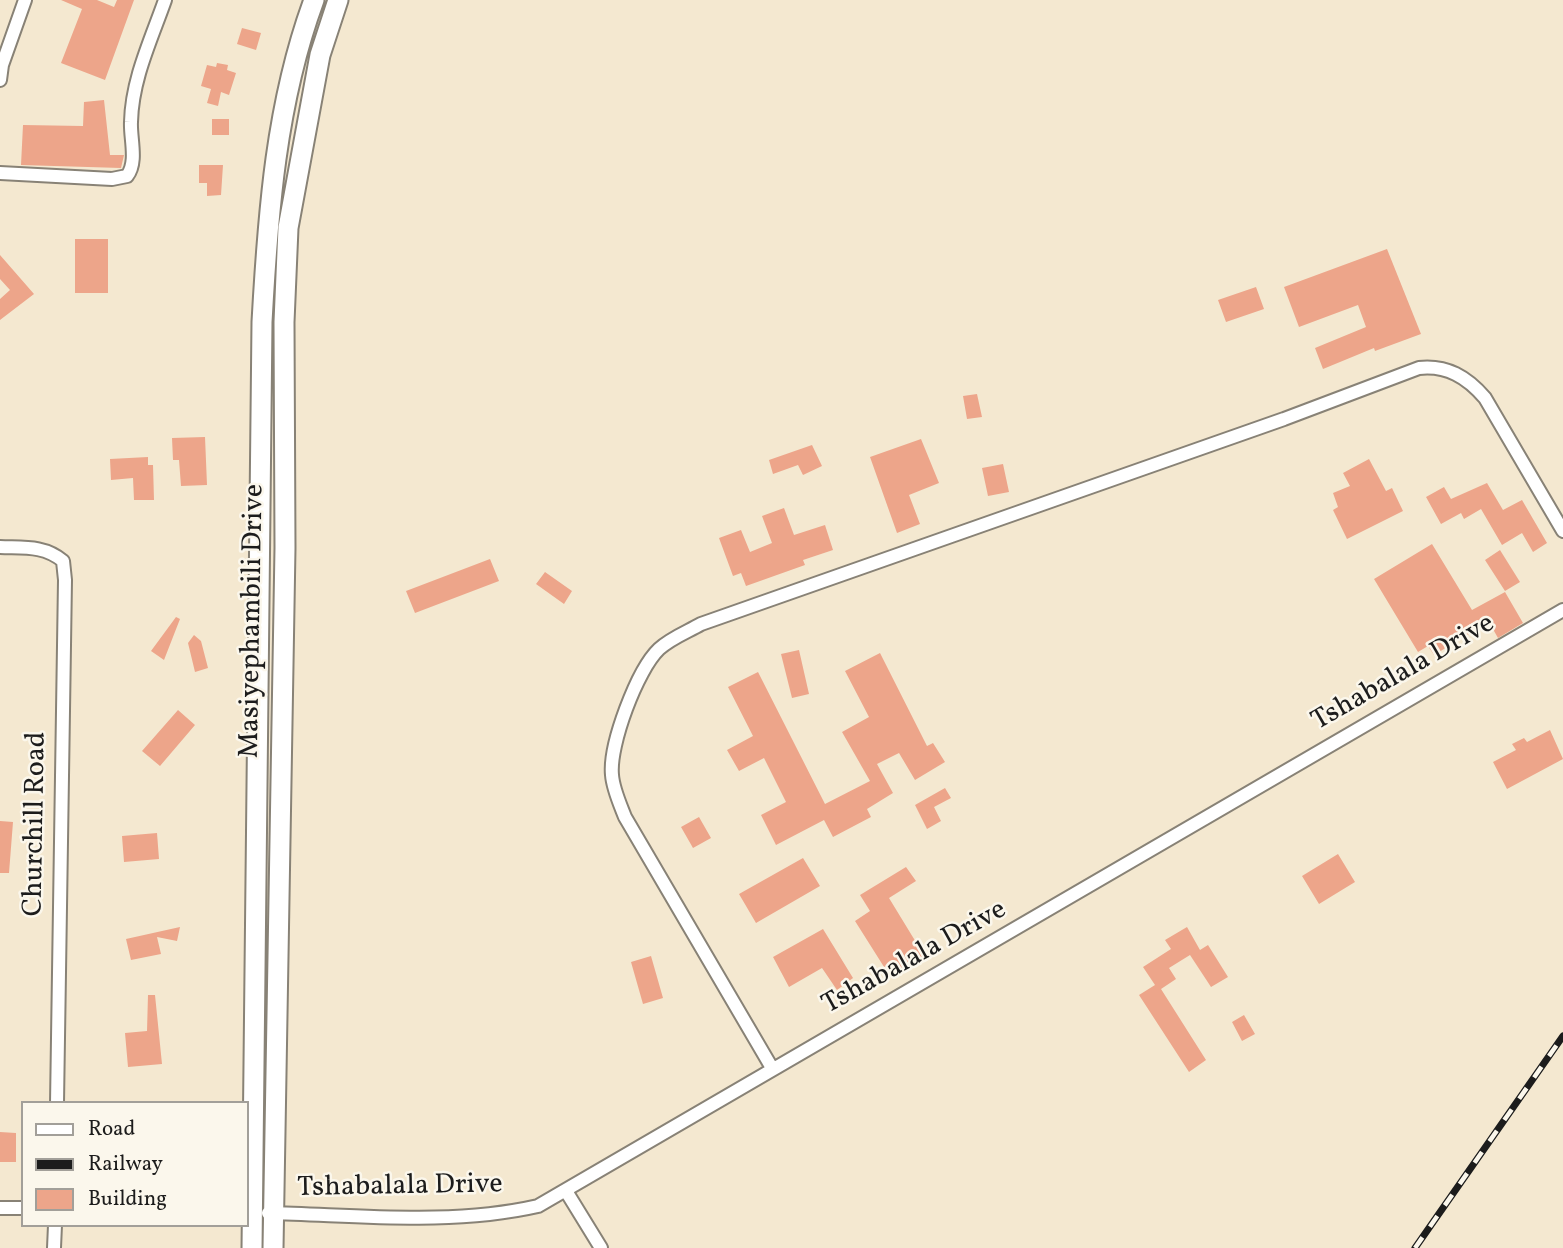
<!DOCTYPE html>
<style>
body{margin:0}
#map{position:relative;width:1563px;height:1248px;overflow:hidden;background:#f4e8d0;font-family:Vollkorn,serif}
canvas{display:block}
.legend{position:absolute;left:21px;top:1101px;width:228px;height:126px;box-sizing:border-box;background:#fbf7ec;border:2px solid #a29f99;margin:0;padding:9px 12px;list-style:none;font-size:21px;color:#1c1c1c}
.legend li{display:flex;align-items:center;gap:14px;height:35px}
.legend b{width:35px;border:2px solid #a29f99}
</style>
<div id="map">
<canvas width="1563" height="1248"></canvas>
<ul class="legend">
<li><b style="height:9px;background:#fff"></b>Road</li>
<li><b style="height:9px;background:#1c1c1c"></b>Railway</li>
<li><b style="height:19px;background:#eda58a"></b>Building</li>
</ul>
</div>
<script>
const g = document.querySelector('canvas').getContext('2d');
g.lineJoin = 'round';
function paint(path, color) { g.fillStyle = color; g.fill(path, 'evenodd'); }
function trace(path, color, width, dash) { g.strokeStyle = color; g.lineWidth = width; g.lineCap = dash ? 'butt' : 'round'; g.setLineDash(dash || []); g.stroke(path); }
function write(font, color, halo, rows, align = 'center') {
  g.font = font + ' Vollkorn,serif'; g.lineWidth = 5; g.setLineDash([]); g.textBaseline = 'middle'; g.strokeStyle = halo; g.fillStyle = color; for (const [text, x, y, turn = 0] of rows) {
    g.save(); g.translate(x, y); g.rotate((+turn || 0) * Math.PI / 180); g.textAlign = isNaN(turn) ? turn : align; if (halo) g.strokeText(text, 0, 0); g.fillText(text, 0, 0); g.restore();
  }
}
paint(new Path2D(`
 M61 0H97L114 7 117 0H134L105 80 61 63 82 9Z
 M242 28 261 33 256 50 237 44Z
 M217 63 228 65 227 70 236 73 229 95 221 92 218 106 207 103 211 89 201 86 207 65 216 67Z
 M104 100 110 155H124L121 168 21 165 23 125 83 126 84 102Z
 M212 119H229V135H212Z
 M199 165H223L221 195 207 196V183H199Z
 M75 239H108V293H75Z
 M1387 249 1421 334 1375 351 1374 348 1323 369 1315 348 1366 327 1358 305 1299 327 1284 287Z
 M0 255 34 294 0 320V299L10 290 0 279Z
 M1256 287 1264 309 1226 322 1218 300Z
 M977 394 982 417 967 419 963 396Z
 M205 437 207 485 181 486 179 460H173L172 438Z
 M921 439 939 483 909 495 920 524 897 533 870 457Z
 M812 445 822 466 803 475 798 465 773 474 769 460Z
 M148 457V465H153L154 500H134L133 478 111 480 110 459Z
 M1369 459 1386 491 1392 488 1403 511 1347 539 1333 510 1338 507 1333 493 1350 486 1343 473Z
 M1003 464 1009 492 988 496 982 468Z
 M1487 483 1503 510 1522 500 1547 543 1533 552 1522 533 1502 545 1481 509 1464 519 1461 513 1441 524 1426 497 1444 487 1451 499Z
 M784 508 794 535 825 525 833 550 803 560 805 565 746 586 741 573 733 576 719 538 741 530 750 552 772 543 762 516Z
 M1432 544 1472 610 1505 592 1523 623 1498 638 1489 622 1434 655 1428 646 1418 652 1374 579Z
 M1500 550 1520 582 1505 591 1485 560Z
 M490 559 499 581 415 613 406 591Z
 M545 572 572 591 564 604 536 584Z
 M176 617 180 619 164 660 151 651Z
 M194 635 201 641 208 668 195 672 188 643Z
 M799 650 809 694 792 698 781 654Z
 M880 653 927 746 933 743 945 762 915 780 899 753 877 764 893 793 867 809 871 817 833 837 824 820 776 845 761 815 786 802 764 758 739 771 727 750 753 736 728 687 758 672 825 804 870 781 842 732 869 717 845 671Z
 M178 710 195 725 160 766 142 751Z
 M1550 730 1563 759 1507 789 1493 762 1516 750 1512 744 1524 738 1527 742Z
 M945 788 951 798 934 807 941 821 927 829 915 805Z
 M699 817 711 838 693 848 681 827Z
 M0 821 13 822 9 873H0Z
 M157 833 159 859 124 862 122 836Z
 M1338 854 1355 882 1319 904 1302 876Z
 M803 858 820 886 756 923 739 894Z
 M906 867 916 881 889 898 925 957 891 978 855 921 870 911 860 895Z
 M180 927 177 941 157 937 161 954 131 960 126 939Z
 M1187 927 1200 950 1208 945 1228 977 1211 987 1190 955 1169 968 1176 979 1161 989 1206 1060 1189 1072 1139 995 1155 985 1143 967 1171 949 1165 940Z
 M823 929 853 978 837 990 822 968 789 987 773 957Z
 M651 956 663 998 643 1004 631 962Z
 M148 995H155L162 1064 128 1067 125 1033 147 1031Z
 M1244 1015 1255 1034 1242 1041 1232 1022Z
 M0 1132 16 1133V1162H0Z`), '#eda58a');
const minor = new Path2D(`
 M0 80 2 65 25 0
 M0 173 112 179 127 176C138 162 130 138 131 122 132 79 151 40 165 0
 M0 547C23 548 44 545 63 561L65 580 57 1103
 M772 1068 625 817C620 804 613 789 612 775 609 745 637 670 659 649 671 638 687 632 701 624L1284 419 1419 368C1447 365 1467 377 1485 398L1563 531
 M566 1191 601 1248
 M0 1208H23
 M268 1213C358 1215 450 1226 538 1206L1563 610
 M54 1248 55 1225`);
const primary = new Path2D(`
 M252 1248 262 322C268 213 276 103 314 0
 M273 1248 285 548 284 322 288 228 320 55 338 0`);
trace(minor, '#888276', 16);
trace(primary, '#888276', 23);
trace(minor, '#fff', 12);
trace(primary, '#fff', 19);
const rail = new Path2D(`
 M1415 1248 1563 1036`);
trace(rail, '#1c1c1c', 7);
trace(rail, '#fbf7ec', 4.5, [13]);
write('28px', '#1c1c1c', '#fbf7ec', [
 ["Masiyephambili Drive",254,621,-89],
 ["Tshabalala Drive",1404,674,-30],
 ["Churchill Road",37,824,-89],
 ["Tshabalala Drive",915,959,-29],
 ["Tshabalala Drive",400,1188,-1]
]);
</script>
